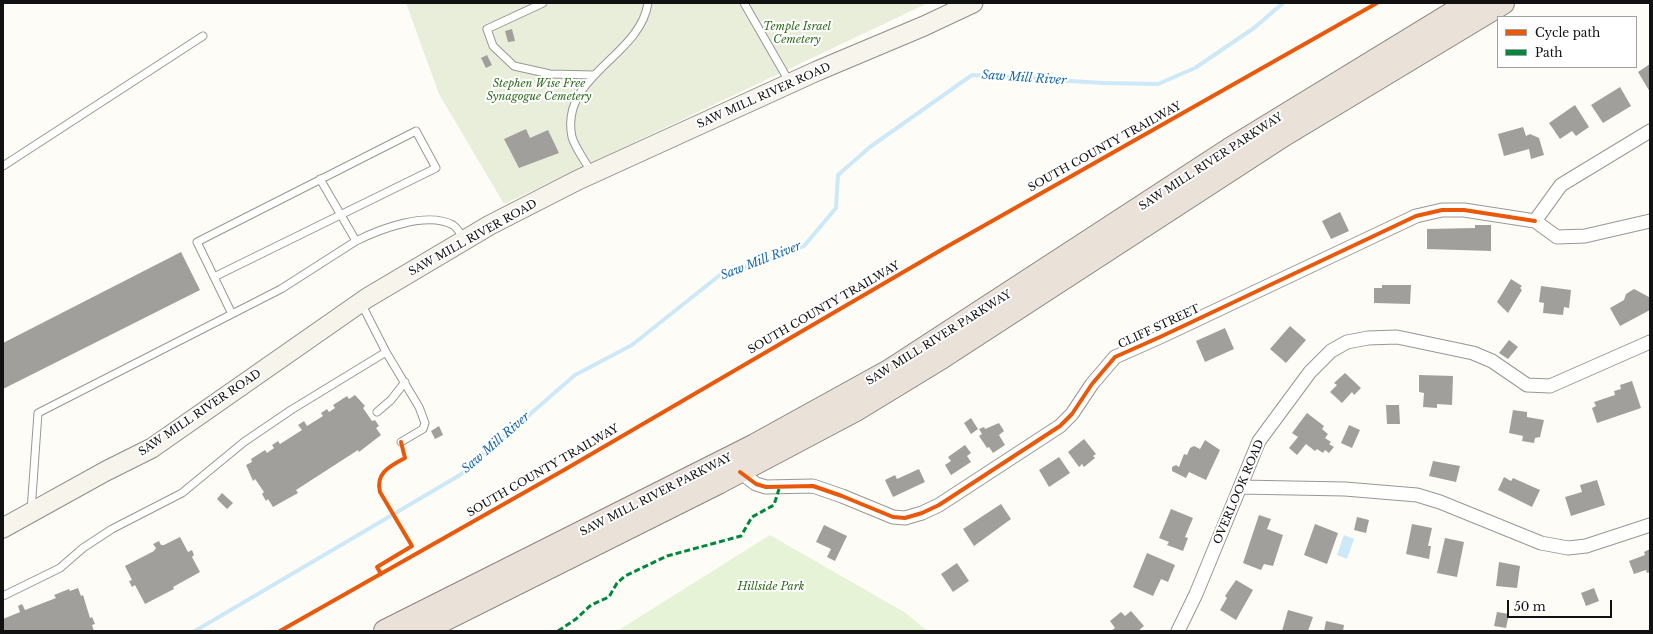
<!DOCTYPE html>
<style>
body{margin:0}
#map{position:relative;width:1653px;height:634px;overflow:hidden;background:#fdfcf7;font-family:"Libre Baskerville",serif}
canvas{display:block}
.frame{position:absolute;inset:0;border:4px solid #111;pointer-events:none}
.legend{position:absolute;left:1497px;top:16px;width:140px;height:52px;box-sizing:border-box;background:#fff;border:1px solid #a0a0a0;margin:0;padding:5px 7px;list-style:none;font-size:12px;color:#111}
.legend li{display:flex;align-items:center;gap:8px;height:20px}
.legend b{width:20px;border:1px solid #a0a0a0}
.scale{position:absolute;left:1507px;top:600px;width:105px;height:18px;box-sizing:border-box;border:2px solid #111;border-top:0;padding-left:5px;font-size:12px;line-height:14px;white-space:nowrap;color:#111;-webkit-text-stroke:3px #fff;paint-order:stroke}
</style>
<div id="map">
<canvas width="1653" height="634"></canvas>
<div class="frame"></div>
<ul class="legend">
<li><b style="height:5px;background:#e8590c"></b>Cycle path</li>
<li><b style="height:5px;background:#00873e"></b>Path</li>
</ul>
<div class="scale">50 m</div>
</div>
<script>
const g = document.querySelector('canvas').getContext('2d');
g.lineJoin = 'round';
function paint(path, color) { g.fillStyle = color; g.fill(path, 'evenodd'); }
function trace(path, color, width, dash) { g.strokeStyle = color; g.lineWidth = width; g.lineCap = dash ? 'butt' : 'round'; g.setLineDash(dash || []); g.stroke(path); }
function write(font, color, halo, rows, align = 'center') {
  g.font = font + ' "Libre Baskerville",serif'; g.lineWidth = 4; g.setLineDash([]); g.textBaseline = 'middle'; g.strokeStyle = halo; g.fillStyle = color; for (const [text, x, y, turn = 0] of rows) {
    g.save(); g.translate(x, y); g.rotate((+turn || 0) * Math.PI / 180); g.textAlign = isNaN(turn) ? turn : align; if (halo) g.strokeText(text, 0, 0); g.fillText(text, 0, 0); g.restore();
  }
}
paint(new Path2D(`
 M770 535 904 612 928 631H617Z`), '#e7f3d7');
paint(new Path2D(`
 M406 3H928L504 204 439 94Z`), '#e9eedb');
paint(new Path2D(`
 M1344 535 1354 539 1347 559 1337 555Z`), '#cde8f7');
trace(new Path2D(`
 M195 631 460 475 575 375 632 345 720 275 766 261 804 246 836 208 838 175 870 147 972 75 1103 83 1158 84 1195 68 1254 28 1283 3`), '#cde8f7', 4);
paint(new Path2D(`
 M512 29 515 41 508 42 505 31Z
 M487 55 492 65 486 68 481 58Z
 M1650 64V92L1638 72Z
 M1620 87 1631 106 1603 123 1591 105Z
 M1575 105 1589 127 1576 136 1572 131 1560 139 1549 123Z
 M1523 127 1526 136 1530 134 1539 138 1544 155 1531 159 1529 149 1504 156 1498 134Z
 M526 129 530 138 548 130 559 153 519 168 504 139Z
 M1340 212 1349 231 1331 239 1322 221Z
 M1475 225H1491V251L1427 249V229L1475 228Z
 M181 252 200 290 3 389V343Z
 M1511 279 1522 286 1520 288 1522 290 1508 313 1497 302Z
 M1382 285H1411L1410 304 1374 303V288H1382Z
 M1541 286 1571 290 1569 308 1564 307 1563 315 1543 313 1544 303 1539 302Z
 M1634 289 1649 297 1650 310 1620 326 1610 308 1624 300 1626 294Z
 M1290 326 1306 340 1286 363 1270 349Z
 M1225 328 1234 349 1205 362 1196 341Z
 M1509 340 1518 347 1508 359 1499 353Z
 M1345 373 1361 388 1354 395 1352 392 1342 403 1330 392 1337 385 1334 383Z
 M1419 375 1453 376 1452 405 1437 404V408L1423 407 1424 393 1419 392Z
 M1632 381 1641 408 1597 423 1592 408 1596 406 1594 402 1615 395 1614 391 1621 389 1620 385Z
 M355 395 365 406 363 408 372 421 375 420 379 426 376 428 381 435 359 452 358 450 296 490 298 493 273 507 268 499 266 501 262 494 264 492 255 479 253 481 246 465 252 462 251 459 265 450 267 453 274 448 272 445 278 441 280 444 302 430 298 425 304 421 307 426 323 416 321 413 327 409 329 412 335 408 333 405 347 396 349 399Z
 M1386 405H1399L1400 424H1387Z
 M1513 410 1527 412V417L1544 420 1540 437 1535 438 1534 443 1522 441 1523 436 1509 433Z
 M1307 413 1324 426 1322 429 1328 434 1325 438 1331 442 1329 444 1334 447 1329 453 1325 450 1323 453 1317 449 1315 451 1306 444 1297 455 1289 448 1298 437 1292 433Z
 M971 418 978 429 971 434 964 423Z
 M999 423 1004 431 999 435 1005 445 993 453 989 447 987 448 979 436 982 434 979 429 984 427 985 429Z
 M1349 425 1360 430 1352 448 1341 443Z
 M439 426 443 435 435 439 431 431Z
 M1084 439 1096 454 1093 456 1095 458 1084 467 1082 464 1079 467 1068 452Z
 M1205 440 1220 450 1206 480 1189 472 1186 478 1172 471V467L1176 465 1179 467 1184 454 1187 455 1190 448 1194 446 1200 449Z
 M965 445 971 453 967 456 971 462 951 475 945 465 951 461 948 457Z
 M1059 457 1070 473 1049 487 1039 470Z
 M1433 461 1460 466 1456 482 1429 476Z
 M919 469 925 482 893 497 885 480 895 475 897 479Z
 M1504 477 1511 481 1513 478 1540 490 1532 507 1498 490Z
 M1597 480 1605 505 1571 516 1565 497 1582 492 1580 485Z
 M222 493 233 503 227 509 217 499Z
 M1001 504 1011 519 974 546 963 529Z
 M1171 509 1193 518 1185 537 1188 538 1183 551 1167 545 1169 542 1159 538Z
 M1259 515 1271 519 1267 529 1283 535 1273 566 1264 564 1261 570 1243 563Z
 M1357 517 1369 520 1366 533 1354 530Z
 M1315 524 1338 533 1327 564 1304 555Z
 M1412 524 1432 528 1428 546H1431L1429 559 1406 554Z
 M824 525 847 536 835 561 827 557 831 549 816 542Z
 M180 537 188 552 192 550 194 555 192 557 200 572 173 587 174 589 145 604 135 585 132 587 129 581 132 580 125 566 154 551 156 548 153 544 159 541 161 545H164Z
 M1445 538 1464 542 1457 577 1437 573Z
 M1650 549V572L1647 573 1646 570 1634 574 1629 561 1645 555 1644 552Z
 M1147 553 1175 565 1168 582 1161 579 1153 596 1133 587Z
 M1499 562 1520 566 1517 588 1496 586Z
 M957 563 969 581 953 592 941 574Z
 M1236 580 1253 590 1236 620 1220 610 1227 598 1225 596Z
 M78 588 81 596 83 595 90 618 92 617 95 624 92 625 94 631H3V619L20 612 18 606 22 604 25 610 56 598 54 595 69 589 70 591Z
 M1594 588 1599 601 1586 606 1581 593Z
 M1288 610 1313 617 1308 631H1282Z
 M1131 611 1144 626 1138 631H1111L1115 628 1110 621 1121 612 1125 616Z
 M1497 612 1509 614 1506 628 1494 626Z
 M1326 621 1344 625 1343 631H1324Z`), '#a19f9c');
const lane = new Path2D(`
 M543 3 487 29 493 46 514 66 550 74 593 75
 M744 3 790 83
 M3 166 203 36
 M591 172C586 162 575 148 572 137 559 76 640 57 648 3
 M320 179 356 241C380 229 427 211 453 225 458 228 461 235 464 240
 M232 314 281 289 356 241
 M386 352 419 407 425 423 423 429 401 442
 M377 412 391 400 405 382
 M31 511 38 413 232 314 197 242 416 131 436 168 214 277
 M3 596 60 568 83 548 112 529 182 493 244 442 291 410 386 352 361 303`);
const street = new Path2D(`
 M1650 131 1561 185 1535 221 1557 237 1585 236 1650 221
 M740 472 756 484 766 487 813 486 842 496 893 517 905 518 922 513 939 505 1060 426 1072 414 1092 384 1115 357 1160 337 1416 216 1442 210H1464L1535 221
 M1240 487 1345 489 1417 495 1440 502 1541 543 1568 548 1586 546 1650 525
 M1178 631 1196 594 1259 441 1310 372 1331 351 1347 342 1368 338 1397 337 1473 353 1492 361 1527 385 1550 386 1650 342`);
const secondary = new Path2D(`
 M3 528 106 471 152 448 367 298 490 225 578 180 817 71 924 26 973 3`);
const highway = new Path2D(`
 M385 631 755 445 889 371 1230 149 1469 3
 M422 631 718 483 854 411 941 358 1284 135 1503 3`);
trace(lane, '#979795', 9);
trace(street, '#979795', 15);
trace(secondary, '#8e8d8b', 21);
trace(highway, '#858482', 24);
trace(lane, '#fffffe', 7);
trace(street, '#fffffe', 13);
trace(secondary, '#f6f4eb', 19);
trace(highway, '#eae1d8', 22);
trace(new Path2D(`
 M558 631 576 619 591 605 609 597 617 583 625 576 667 556 741 536 752 517 774 505 779 489`), '#00873e', 3, [6, 3]);
trace(new Path2D(`
 M740 472 756 484 766 487 813 486 842 496 893 517 905 518 922 513 939 505 1060 426 1072 414 1092 384 1115 357 1160 337 1416 216 1442 210H1464L1535 221
 M381 574 377 567 412 546 380 492C375 473 390 466 405 458L401 442
 M280 631 564 470 948 246 1377 3`), '#e8590c', 4);
write('italic 11px', '#2f6b1f', '#fff', [
 ["Temple Israel",797,27],
 ["Cemetery",797,40],
 ["Stephen Wise Free",539,84],
 ["Synagogue Cemetery",539,97],
 ["Hillside Park",771,587]
]);
write('11px', '#111', '#fff', [
 ["SAW MILL RIVER ROAD",764,96,-24],
 ["SOUTH COUNTY TRAILWAY",1105,147,-29],
 ["SAW MILL RIVER PARKWAY",1211,162,-33],
 ["SAW MILL RIVER ROAD",473,238,-29],
 ["SOUTH COUNTY TRAILWAY",824,308,-30],
 ["CLIFF STREET",1159,327,-25],
 ["SAW MILL RIVER PARKWAY",939,338,-32],
 ["SAW MILL RIVER ROAD",200,413,-34],
 ["SOUTH COUNTY TRAILWAY",543,471,-30],
 ["OVERLOOK ROAD",1239,492,-67],
 ["SAW MILL RIVER PARKWAY",656,495,-27]
]);
write('italic 12px', '#1768a6', '#fff', [
 ["Saw Mill River",1024,78,4],
 ["Saw Mill River",761,261,-21],
 ["Saw Mill River",496,443,-41]
]);
</script>
